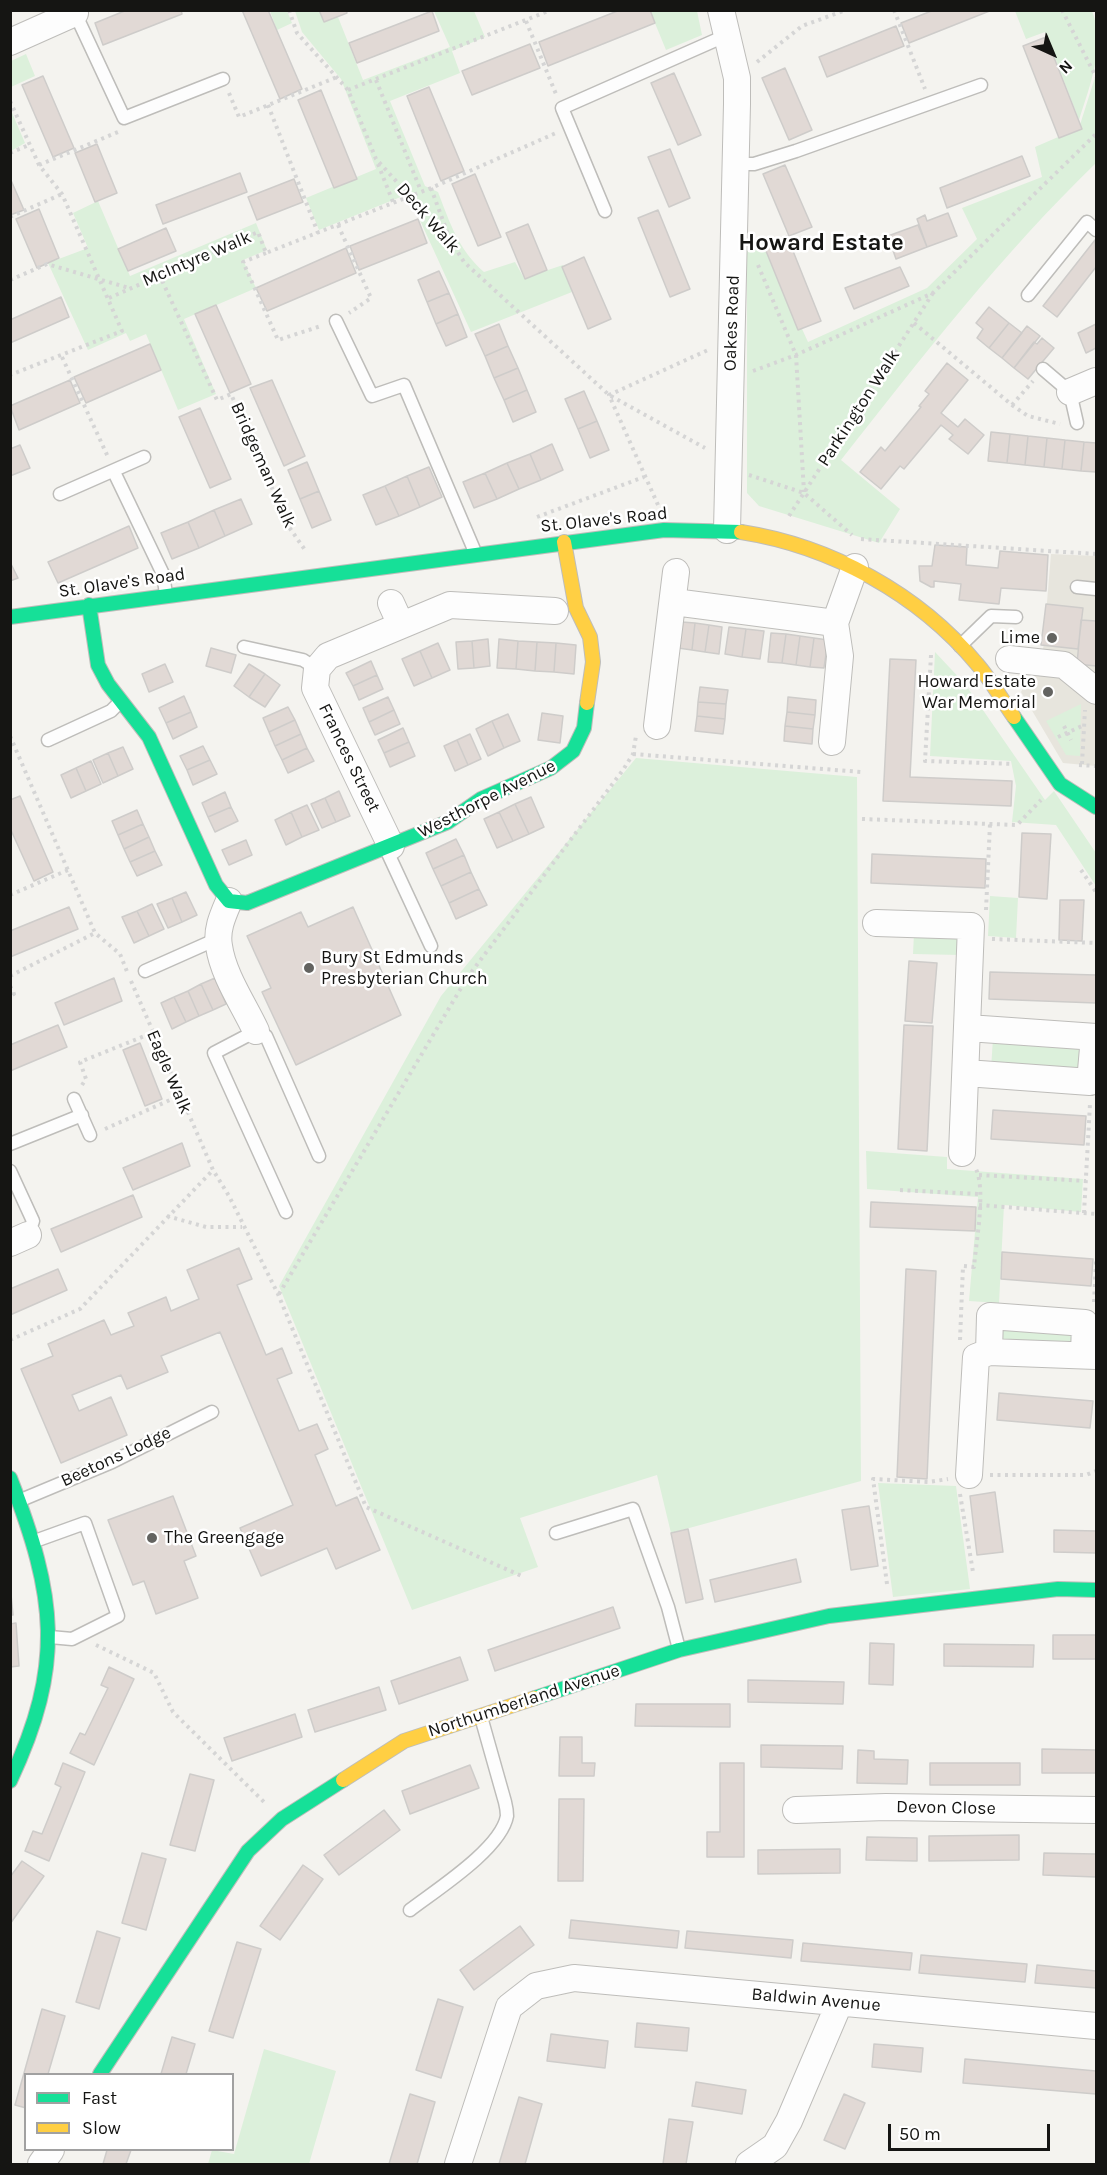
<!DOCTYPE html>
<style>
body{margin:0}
#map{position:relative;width:1107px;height:2175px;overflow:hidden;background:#f4f3ef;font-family:Karla,sans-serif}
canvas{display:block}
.frame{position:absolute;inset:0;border:12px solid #151513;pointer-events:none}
.legend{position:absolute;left:24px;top:2073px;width:210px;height:78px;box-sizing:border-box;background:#fff;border:2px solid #a1a1a1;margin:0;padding:8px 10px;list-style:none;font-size:18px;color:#151513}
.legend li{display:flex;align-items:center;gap:12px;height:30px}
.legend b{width:30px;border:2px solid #a1a1a1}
.north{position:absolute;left:1023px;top:24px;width:60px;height:60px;-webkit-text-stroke:4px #fff;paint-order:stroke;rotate:136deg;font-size:16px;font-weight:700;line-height:24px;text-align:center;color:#151513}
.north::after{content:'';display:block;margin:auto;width:21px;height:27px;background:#151513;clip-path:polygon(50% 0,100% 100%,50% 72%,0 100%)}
.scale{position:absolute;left:888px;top:2124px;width:162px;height:27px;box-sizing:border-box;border:3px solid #151513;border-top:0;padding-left:8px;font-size:18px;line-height:21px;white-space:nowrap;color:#151513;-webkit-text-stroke:4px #fff;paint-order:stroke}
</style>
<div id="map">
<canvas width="1107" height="2175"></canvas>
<div class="frame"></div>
<ul class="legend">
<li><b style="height:8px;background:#16e098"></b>Fast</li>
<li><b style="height:8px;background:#ffcf43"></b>Slow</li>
</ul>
<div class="north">N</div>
<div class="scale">50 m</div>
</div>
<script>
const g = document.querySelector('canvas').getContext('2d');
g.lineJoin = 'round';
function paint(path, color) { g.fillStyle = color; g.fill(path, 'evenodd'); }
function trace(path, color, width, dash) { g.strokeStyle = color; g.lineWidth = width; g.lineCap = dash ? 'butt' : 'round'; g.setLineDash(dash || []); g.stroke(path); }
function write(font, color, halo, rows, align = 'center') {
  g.font = font + ' Karla,sans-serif'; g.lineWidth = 5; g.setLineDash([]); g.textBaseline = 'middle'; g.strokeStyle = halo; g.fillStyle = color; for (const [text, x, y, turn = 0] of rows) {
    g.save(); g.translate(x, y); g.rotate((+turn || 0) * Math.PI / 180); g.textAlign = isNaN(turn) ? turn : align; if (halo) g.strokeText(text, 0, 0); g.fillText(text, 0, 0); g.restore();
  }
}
paint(new Path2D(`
 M1051 554 1096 556V766L1063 763 1021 692 1043 650Z`), '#e7e5dd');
paint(new Path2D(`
 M270 11H287L292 23 277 30Z
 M295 11H322L326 20 338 17 363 80 450 47 434 11H474L485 37 452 51 460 73 390 101 425 186 438 192C450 223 458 249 484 272L515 262 524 278 563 265 572 292 471 332 408 194 319 230 306 198 376 169 341 79 302 32Z
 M650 11H697L702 35 666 50Z
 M1015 11H1092C1106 46 1090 85 1079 120L1045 32 1026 39Z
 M26 54 35 76 11 87V61Z
 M1096 74V163C1002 254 922 357 841 460L900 509 879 543 759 506 747 493V251L763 243 808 342 927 288 977 239 962 208 1042 177 1035 147 1079 128Z
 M10 108 25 143 11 151H10Z
 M98 201 130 276 256 223 267 250 243 260 256 288 184 319 216 394 178 410 146 334 130 341 126 333 88 350 48 263 88 248 73 213Z
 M935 652 965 684 1045 800 1054 791 1096 853V886L1056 825 1012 822 1016 786 1011 761 930 756Z
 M1081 704 1080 756 1066 755 1046 721Z
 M636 758 857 777 861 1481 671 1533 657 1475 520 1518 538 1567 412 1610 279 1286 441 996Z
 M990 896 1018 898 1016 938 988 936Z
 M914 933 960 934V955L913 954Z
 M993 1038 1087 1043 1085 1074 991 1069Z
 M866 1151 947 1157V1169L1083 1179 1081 1212 1004 1205 999 1303 969 1301 978 1197 867 1189Z
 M999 1324 1075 1329 1074 1349 998 1345Z
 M878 1483 956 1486 970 1589 893 1597Z
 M264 2049 336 2071 309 2164H208L212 2150 234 2154Z`), '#dcf0db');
const building = new Path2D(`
 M127 10H181L182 14 103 45 95 23Z
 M242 10H268L302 89 280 99Z
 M319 10H346L347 13 324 22Z
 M620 10H650L655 23 548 66 539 42Z
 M934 10H992L909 43 901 23Z
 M432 11 439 31 357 63 349 43Z
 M896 26 904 46 827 77 819 57Z
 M1046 37 1082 129 1059 138 1023 46Z
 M530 44 540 68 472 95 462 71Z
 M785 68 812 130 789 140 762 78Z
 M674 73 701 135 678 145 651 83Z
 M43 76 74 148 53 157 22 85Z
 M429 87 464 171 441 181 407 96Z
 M321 90 357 179 334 188 298 100Z
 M97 144 117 193 95 202 75 153Z
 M670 149 690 198 669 207 648 157Z
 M1022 156 1030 176 947 208 940 188Z
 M785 165 812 227 789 236 763 174Z
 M240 173 247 192 163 224 156 205Z
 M475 174 501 237 478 246 452 184Z
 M10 178 24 210 10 215Z
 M294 179 303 202 257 220 248 197Z
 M39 209 59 258 37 268 16 219Z
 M658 210 690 289 670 297 638 218Z
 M948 213 957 236 927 247 917 219 925 215 927 221Z
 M418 219 427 243 359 270 350 246Z
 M528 224 547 270 525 279 506 233Z
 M918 225 927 247 896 259 888 236Z
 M166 228 176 251 128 271 118 249Z
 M787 236 821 321 798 330 764 246Z
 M1095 240 1096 267 1057 317 1043 306Z
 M346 248 356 273 267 311 256 288Z
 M584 257 611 319 588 329 562 267Z
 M900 267 909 286 854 309 845 288Z
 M439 271 449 293 427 302 418 280Z
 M449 293 458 314 436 324 427 302Z
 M61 297 69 317 10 343V320Z
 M216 305 251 384 230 393 195 314Z
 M989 307 1009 323 989 348 977 338 983 329 976 323Z
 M458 314 467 337 446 346 436 324Z
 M1009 323 1022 333 1002 358 989 348Z
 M499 324 508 346 485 356 475 334Z
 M1096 324V348L1086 353 1078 333Z
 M1027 326 1040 336 1014 368 1002 358Z
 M1042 338 1054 348 1028 379 1014 368 1034 342 1037 344Z
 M150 344 161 370 86 403 74 377Z
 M508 346 518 368 494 378 485 356Z
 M947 363 968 380 941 413 958 427 965 419 984 435 968 454 949 439 953 435 941 425 904 469 900 466 881 489 860 472 881 447 885 451 921 407 919 406 929 394 925 391Z
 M518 368 527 390 504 400 494 378Z
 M70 380 80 403 19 430 10 406Z
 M272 380 305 456 284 466 250 388Z
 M527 390 536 412 513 422 504 400Z
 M584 391 597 421 578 429 565 399Z
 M200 408 231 479 210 488 179 417Z
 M597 421 609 450 590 458 578 429Z
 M991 432 1010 434 1007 463 988 461Z
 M1010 434 1028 436 1025 465 1007 463Z
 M1028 436 1047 438 1044 467 1025 465Z
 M1047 438 1065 440 1062 469 1044 467Z
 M1065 440 1084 442 1081 471 1062 469Z
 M1084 442 1096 443V472L1081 471Z
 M552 444 563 470 541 480 530 454Z
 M20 445 30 468 10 476V449Z
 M530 454 541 480 519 489 507 463Z
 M307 462 319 491 300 499 288 470Z
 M507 463 519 489 497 499 485 473Z
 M429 467 442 497 420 507 407 476Z
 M485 473 497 499 474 508 463 482Z
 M407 476 420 507 399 516 385 486Z
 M385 486 399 516 376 525 363 495Z
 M319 491 331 520 312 528 300 499Z
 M241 499 252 524 225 536 214 510Z
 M214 510 225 536 199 548 188 522Z
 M188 522 199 548 172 559 161 533Z
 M129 526 138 548 58 583 48 562Z
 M935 545 967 547 966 565 998 568 1000 551 1048 555 1046 591 1001 588 999 604 959 600 961 584 934 581V587H931L920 581 919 566H932Z
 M10 562 18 578 10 581Z
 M1046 604 1083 608 1078 649 1041 645Z
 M1081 620 1096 621V666L1077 664Z
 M682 622 695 623 692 650 678 648Z
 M695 623 709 625 705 652 692 650Z
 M709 625 722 627 719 654 705 652Z
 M729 627 746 629 742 657 725 654Z
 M746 629 764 631 760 659 742 657Z
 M771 633 786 634 782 663 768 662Z
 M786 634 800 636 796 665 782 663Z
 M800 636 814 638 810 667 796 665Z
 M814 638 828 640 824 668 810 667Z
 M488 639 490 666 474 668 472 641Z
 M499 639 518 641 516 669 497 668Z
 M472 641 474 668 458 669 456 642Z
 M518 641 537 642 535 671 516 669Z
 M537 642 556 643 554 672 535 671Z
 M438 643 450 670 432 678 420 651Z
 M556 643 576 645 574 674 554 672Z
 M211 648 236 655 231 673 206 666Z
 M420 651 432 678 414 686 402 659Z
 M890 659 916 660 910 777 1012 781 1011 806 883 801Z
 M371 661 377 675 353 686 346 673Z
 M165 664 173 682 149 692 142 674Z
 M249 664 265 674 249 697 234 686Z
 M265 674 280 685 265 707 249 697Z
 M377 675 383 689 359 700 353 686Z
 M700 687 728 690 726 704 698 702Z
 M184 696 191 712 166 723 159 708Z
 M388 697 394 710 369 722 363 708Z
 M788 697 816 700 815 715 787 712Z
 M698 702 726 704 725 719 697 716Z
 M288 707 295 720 269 732 263 718Z
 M394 710 400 724 375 735 369 722Z
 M191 712 197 727 173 739 166 723Z
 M787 712 815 715 813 729 785 726Z
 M542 713 563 716 560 743 538 740Z
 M508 714 520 741 504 748 492 721Z
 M697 716 725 719 723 734 695 731Z
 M295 720 301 734 275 746 269 732Z
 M492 721 504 748 488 756 476 729Z
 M785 726 813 729 812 744 784 741Z
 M403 728 409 742 384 753 378 740Z
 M301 734 307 748 282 760 275 746Z
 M470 734 481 759 468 765 457 740Z
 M457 740 468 765 455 771 444 746Z
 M409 742 415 756 390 767 384 753Z
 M203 746 210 760 187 770 180 756Z
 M123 747 133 769 118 776 108 753Z
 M307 748 314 761 288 773 282 760Z
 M108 753 118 776 103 783 93 760Z
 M210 760 217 774 193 785 187 770Z
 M91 761 101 784 86 791 76 768Z
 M76 768 86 791 71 798 61 775Z
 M339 791 350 816 336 822 325 798Z
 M225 792 231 807 208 817 202 803Z
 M20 796 53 872 34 881 10 828V800Z
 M531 797 544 827 529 834 515 804Z
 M325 798 336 822 322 828 311 804Z
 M515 804 529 834 513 841 499 812Z
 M307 805 319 830 302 837 291 812Z
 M231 807 238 821 215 832 208 817Z
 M137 810 143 824 118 835 112 821Z
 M291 812 302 837 286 845 275 820Z
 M499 812 513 841 497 848 484 819Z
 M143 824 149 837 124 849 118 835Z
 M1022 833 1051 834 1047 899 1019 897Z
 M149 837 155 851 130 862 124 849Z
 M456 839 464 855 433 869 426 853Z
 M246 840 252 855 229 865 222 850Z
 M155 851 162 865 137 876 130 862Z
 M872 854 986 859 985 888 871 883Z
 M464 855 471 872 441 886 433 869Z
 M471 872 479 889 449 903 441 886Z
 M479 889 487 905 456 919 449 903Z
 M186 892 197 915 182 922 172 898Z
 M172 898 182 922 168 928 157 904Z
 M1060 900H1084L1082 941 1059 940Z
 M152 904 164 929 149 936 137 911Z
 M69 907 78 929 10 957V931Z
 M353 907 401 1015 296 1065 262 992 271 988 247 936 301 912 308 927Z
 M137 911 149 936 134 943 122 917Z
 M909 961 937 963 932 1023 905 1021Z
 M990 972 1096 975V1003L989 999Z
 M114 978 122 1001 64 1025 55 1003Z
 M215 978 226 1004 213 1010 201 984Z
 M201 984 213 1010 199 1016 188 991Z
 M188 991 199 1016 186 1022 174 997Z
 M174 997 186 1022 172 1029 161 1003Z
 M58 1025 67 1047 10 1071V1045Z
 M904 1025 933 1026 927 1151 898 1149Z
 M140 1043 162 1099 145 1106 123 1050Z
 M993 1110 1086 1116 1084 1145 991 1139Z
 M182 1143 190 1166 133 1190 123 1168Z
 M133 1195 142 1217 61 1252 51 1229Z
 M871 1202 976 1207 975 1231 870 1227Z
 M239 1248 252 1279 237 1285 266 1355 282 1348 292 1373 277 1379 299 1431 317 1424 328 1449 315 1455 336 1506 357 1497 380 1550 336 1569 327 1548 261 1576 240 1528 293 1505 220 1332 161 1356 168 1372 127 1389 121 1375 72 1395 79 1411 111 1397 127 1435 61 1463 21 1369 53 1356 48 1344 104 1320 111 1335 134 1326 128 1313 166 1297 171 1311 199 1299 187 1270Z
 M1002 1252 1093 1259 1091 1286 1001 1279Z
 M58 1269 67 1290 10 1315V1289Z
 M906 1269 936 1271 927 1479 897 1477Z
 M999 1393 1093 1401 1090 1428 997 1420Z
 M995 1492 1003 1552 977 1555 970 1496Z
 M173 1496 196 1556 184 1561 198 1598 156 1614 144 1581 133 1585 108 1520Z
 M869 1506 878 1566 851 1570 842 1510Z
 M688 1529 703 1599 686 1603 671 1533Z
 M1054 1530 1096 1531V1553L1054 1552Z
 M796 1559 801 1582 715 1602 710 1580Z
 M10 1584 13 1615H10Z
 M613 1607 620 1628 495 1671 488 1650Z
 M16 1623 19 1666 10 1667V1624Z
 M1053 1635H1096V1659H1053Z
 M870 1643 894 1644 893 1685 869 1684Z
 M944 1644 1034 1645 1033 1667 944 1666Z
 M460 1657 468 1680 399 1704 391 1681Z
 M109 1667 134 1679 94 1765 70 1753 80 1733 85 1735 108 1688 101 1685Z
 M748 1680 844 1682 843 1704 748 1702Z
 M379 1687 386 1710 315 1732 308 1710Z
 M636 1704H730V1727L635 1726Z
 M295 1714 302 1737 232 1761 224 1738Z
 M560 1737H582V1763H595L594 1776H559Z
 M761 1745 843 1746 842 1769 761 1767Z
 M1042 1749 1096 1750V1773H1042Z
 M858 1750 874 1751V1759L908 1760 907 1784 857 1783Z
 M63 1763 85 1772 49 1861 25 1851 33 1831 42 1834 61 1787 55 1784Z
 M720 1763H744V1857H707V1832H720Z
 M930 1763H1020V1785H930Z
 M470 1765 479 1788 410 1814 402 1791Z
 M190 1774 214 1780 195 1851 170 1845Z
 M559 1799H584L583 1881H558Z
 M384 1810 400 1830 339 1875 324 1855Z
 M1019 1835V1860L929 1861V1836Z
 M867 1837 917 1838V1861L866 1860Z
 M840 1849V1873L758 1874V1850Z
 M142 1853 166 1859 146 1930 122 1923Z
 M1044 1853 1096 1854V1877L1043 1875Z
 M22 1861 44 1876 10 1924V1877Z
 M303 1865 323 1879 280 1940 260 1926Z
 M571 1920 679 1931 677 1948 569 1938Z
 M520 1926 534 1945 474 1990 460 1970Z
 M97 1931 120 1938 99 2009 76 2002Z
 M687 1931 793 1940 791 1958 685 1948Z
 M237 1942 261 1949 233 2038 209 2031Z
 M803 1943 912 1953 910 1970 801 1961Z
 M921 1955 1027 1964 1025 1982 919 1973Z
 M1037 1965 1096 1971V1988L1035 1983Z
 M438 1999 463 2007 441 2078 416 2070Z
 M42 2009 65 2016 48 2074H26V2108L15 2105Z
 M637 2023 689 2028 687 2051 635 2047Z
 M551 2034 608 2041 605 2068 547 2061Z
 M172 2037 195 2044 186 2074H161Z
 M874 2044 923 2048 921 2072 872 2067Z
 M965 2059 1096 2071V2094L963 2083Z
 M696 2082 746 2090 742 2114 692 2106Z
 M410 2094 435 2102 417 2164H389Z
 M844 2094 865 2103 845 2149 824 2140Z
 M519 2097 542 2104 525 2164H499Z
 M669 2119 693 2122 686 2164H663Z
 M107 2150H131L126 2164H103Z`);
paint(building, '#e1d9d5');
trace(building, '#ceccca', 1.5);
const lane = new Path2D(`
 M75 13 124 118 223 79
 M736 164H754L796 151 981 85
 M605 211 562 108 725 36
 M1028 295 1087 222 1096 230
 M336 321 372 396 404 385 475 552
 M1043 369 1070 392 1077 423
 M114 472 163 574 166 594
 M60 494 144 457
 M1077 587 1096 589
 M960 646 991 616 1016 617
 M244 647 303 660 317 669
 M48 740 111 711 120 702
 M386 849 431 946
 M145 971 208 943 218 944
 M74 1099 90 1135
 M10 1144 82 1115
 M10 1171 33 1221 28 1235
 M286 1212 214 1053 256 1031 266 1036 319 1156
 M21 1500 112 1462 212 1412
 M556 1533 633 1509 668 1607 679 1649
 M35 1541 85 1523 118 1616 72 1639 50 1637
 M410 1910C436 1890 501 1849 507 1816 507 1812 506 1806 505 1802L481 1717`);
const street = new Path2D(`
 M721 10 737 78V104L727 530
 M10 42 75 13
 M1070 392 1096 381
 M674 602 835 623
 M391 603 401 625
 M1009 659 1064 665 1096 691
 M657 726 676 572
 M832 742 840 656 835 623 855 567
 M391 846 315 688 317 669 328 656 450 605 555 611
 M229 901C223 915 216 930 219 946 223 975 244 1005 256 1031
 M876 923 971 926 962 1153
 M968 1028 1096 1037
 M966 1073 1090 1082 1094 1037
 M10 1243 28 1235
 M989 1352 990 1316 1085 1323 1084 1355
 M969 1475 976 1357 989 1352 1096 1356
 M796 1810 886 1807 1096 1810
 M41 2164 51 2150
 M458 2164 509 2007 536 1986 574 1978 1096 2026
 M749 2164 775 2146 789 2121 839 2004`);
const fast = new Path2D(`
 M89 605 98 665 108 684 149 737 216 885 229 901 247 903 448 822 481 799 551 768 573 751 584 728 587 703
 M10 617 664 530 741 532
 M1014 717 1060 784 1096 807
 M10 1478C56 1596 65 1664 10 1781
 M535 1698 679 1650 829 1616 1058 1589 1096 1590
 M100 2074 248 1851 282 1819 343 1780`);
const slow = new Path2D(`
 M741 532C831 546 919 594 977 664 991 680 1002 700 1014 717
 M564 542 576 608 590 637 593 662 587 703
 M343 1780 404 1741 535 1698`);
trace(lane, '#bebdba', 15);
trace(street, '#bebdba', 28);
trace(fast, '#bebdba', 16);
trace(slow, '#bebdba', 16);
trace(new Path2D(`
 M289 10 297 33 348 90 376 159 451 241 464 262 609 395 705 448
 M894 10 925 89
 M1062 10 1096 77
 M526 21 556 94
 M757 62 802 26 846 10
 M376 80 421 191
 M348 90 551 10
 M229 93 239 117 337 77
 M10 101 39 165 62 194 122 331 10 375
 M268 105 318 233
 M10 153 29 145
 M378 164 393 202
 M39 165 118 132
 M431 188 449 237
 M10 217 62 194
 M338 225 371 298 349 313
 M266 253 243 262 278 340 321 326
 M758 265 796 355 804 492
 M159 274 217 400 231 394 289 527 305 550
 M10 280 47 264 129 288
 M109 298 258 232 266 253 431 188 556 133
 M914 323 1012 405 1028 416 1060 424
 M62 357 108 457
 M753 371 796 355 933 293 1096 134
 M1012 405 1033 381
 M749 475 804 493 852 535
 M658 505 609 395 708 350
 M789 516 933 293
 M537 517 644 477
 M861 539 1096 554
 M931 655 925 761 1013 764
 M1064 726 1071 740
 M10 736 95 933 120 954 128 974
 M1058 737 1084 725
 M633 754 861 772
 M1082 764 1085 710
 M1079 765 1096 766
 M862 819 1017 825 1041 800
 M1081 870 1096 892
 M10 895 68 870
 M986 910 990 824
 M992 939 1096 943
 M10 976 95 933
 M131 981 213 1170 229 1196 278 1294 366 1507 524 1577
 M10 986 14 994 10 995
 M82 1085 86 1079 80 1062 152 1033
 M105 1129 179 1096
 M979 1175 1086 1181
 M900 1190 979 1194
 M979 1205 1096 1214
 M1084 1213 1090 1104
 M167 1216 206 1227H242
 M279 1294 467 978 623 770 633 754 636 736
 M1094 1302 1096 1261
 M10 1340 80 1309 213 1170
 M960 1340 963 1266 974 1267C976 1242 986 1191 976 1169
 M990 1475H1086L1096 1471
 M960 1494 973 1572
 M887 1584 873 1479 929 1482 948 1479
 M96 1645 154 1673 173 1712 264 1802`), '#d5d5d5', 4, [3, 4.5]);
trace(lane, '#fdfdfd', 12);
trace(street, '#fdfdfd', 26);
trace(fast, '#16e098', 14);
trace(slow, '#ffcf43', 14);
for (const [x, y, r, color] of [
 [1052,638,6,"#636360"],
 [1048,692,6,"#636360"],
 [309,968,6,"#636360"],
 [152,1538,6,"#636360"]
]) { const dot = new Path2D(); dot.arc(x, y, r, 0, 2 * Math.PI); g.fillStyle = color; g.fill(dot); trace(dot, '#fff', 2); }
write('18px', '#151513', '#fff', [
 ["Deck Walk",428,218,49],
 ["McIntyre Walk",197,259,-23],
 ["Oakes Road",732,323,-88],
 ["Parkington Walk",859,408,-57],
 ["Bridgeman Walk",263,465,66],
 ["St. Olave's Road",604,520,-6],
 ["St. Olave's Road",122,583,-8],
 ["Frances Street",349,758,64],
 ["Westhorpe Avenue",487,799,-27],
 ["Eagle Walk",169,1072,67],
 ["Beetons Lodge",116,1457,-25],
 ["Northumberland Avenue",524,1701,-18],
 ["Devon Close",946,1808,1],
 ["Baldwin Avenue",816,2000,5]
]);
write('18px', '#151513', '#fff', [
 ["Lime",1040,638],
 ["Howard Estate",1036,682],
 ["War Memorial",1036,703],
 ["Bury St Edmunds",321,958,"left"],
 ["Presbyterian Church",321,979,"left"],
 ["The Greengage",164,1538,"left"]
], 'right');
write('bold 24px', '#151513', '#fff', [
 ["Howard Estate",821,243]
]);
</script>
